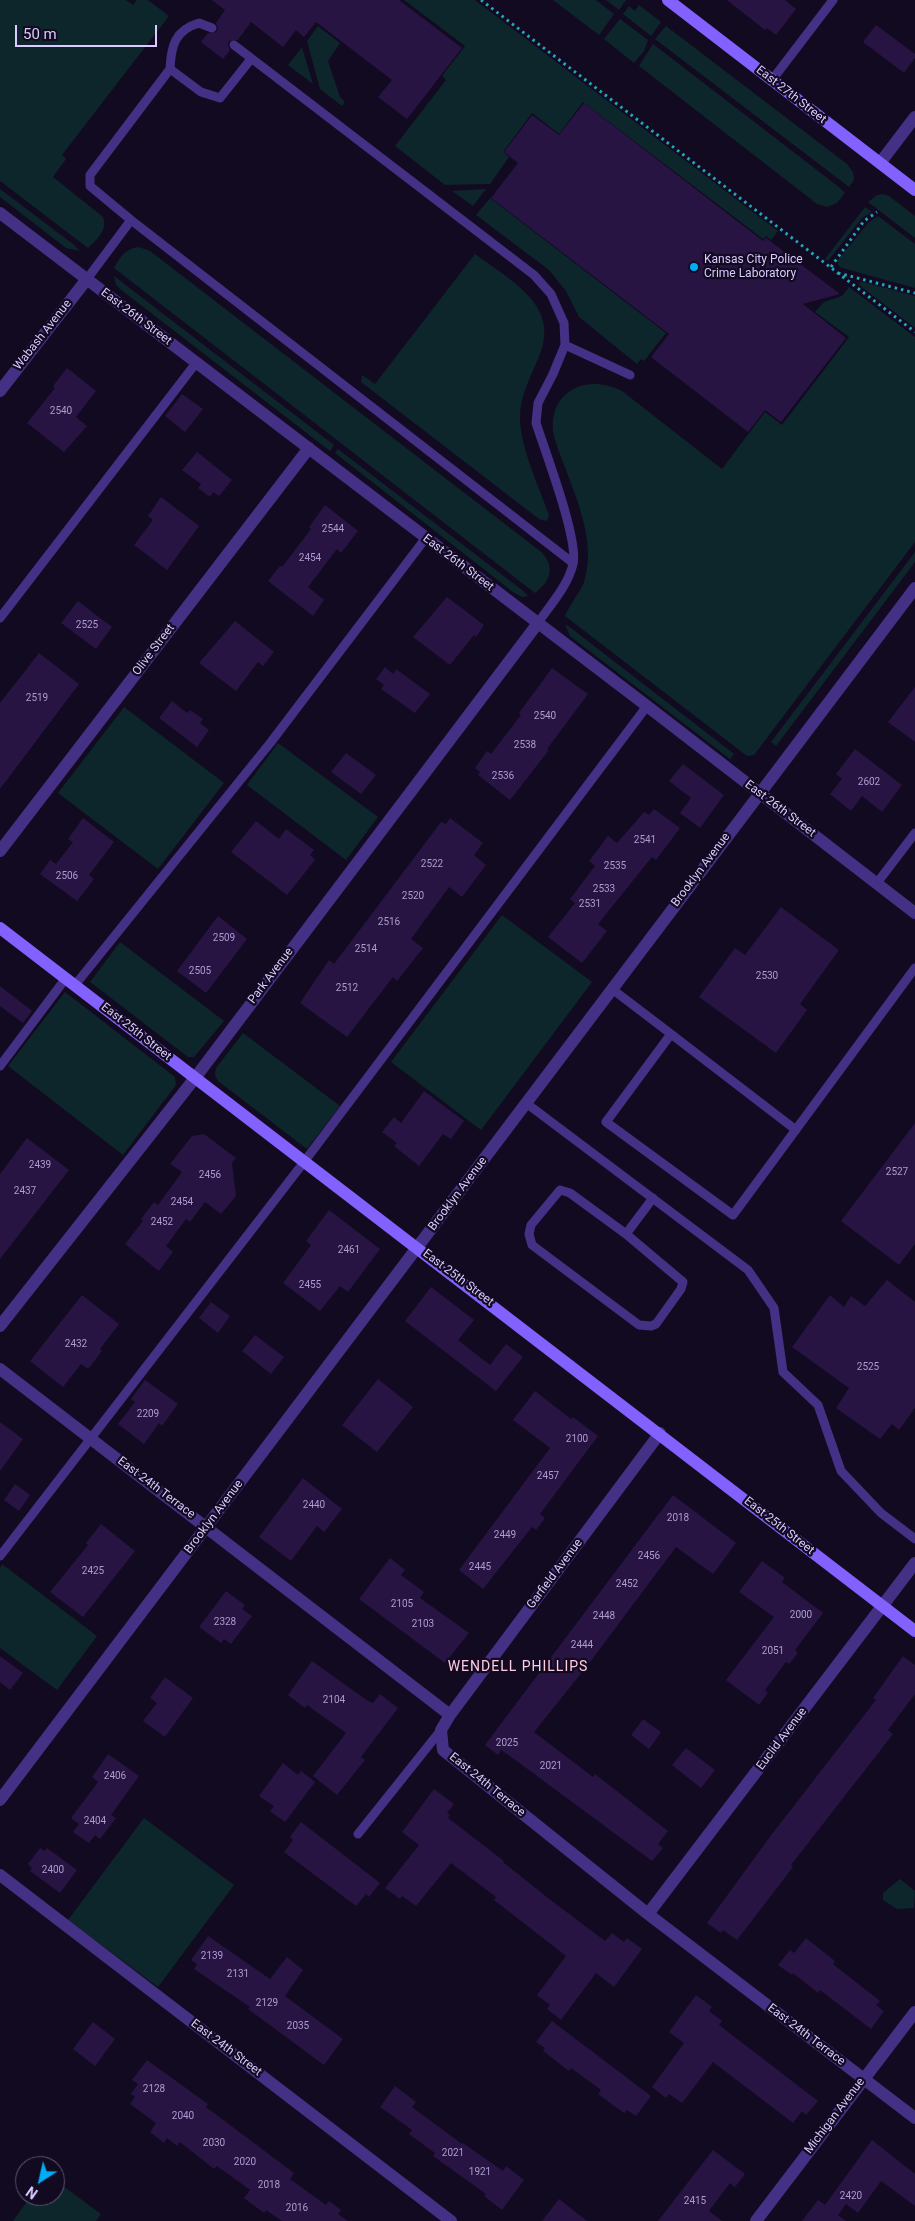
<!DOCTYPE html>
<style>
body{margin:0}
#map{position:relative;width:915px;height:2221px;overflow:hidden;background:#120a20;font-family:Roboto,sans-serif}
canvas{display:block}
.north{position:absolute;left:15px;top:2156px;width:50px;height:50px;box-sizing:border-box;background:#120a20;border:1px solid #625779;border-radius:50%;rotate:215deg;font-size:14px;font-weight:700;line-height:20px;text-align:center;color:#dacaff}
.north::after{content:'';display:block;margin:auto;width:18px;height:22px;background:#00acf5;clip-path:polygon(50% 0,100% 100%,50% 72%,0 100%)}
.scale{position:absolute;left:15px;top:25px;width:142px;height:22px;box-sizing:border-box;border:2px solid #dacaff;border-top:0;padding-left:6px;font-size:15px;line-height:18px;white-space:nowrap;color:#dacaff;-webkit-text-stroke:4px #120a20;paint-order:stroke}
</style>
<div id="map">
<canvas width="915" height="2221"></canvas>
<div class="north">N</div>
<div class="scale">50 m</div>
</div>
<script>
const g = document.querySelector('canvas').getContext('2d');
g.lineJoin = 'round';
function paint(path, color) { g.fillStyle = color; g.fill(path, 'evenodd'); }
function trace(path, color, width, dash) { g.strokeStyle = color; g.lineWidth = width; g.lineCap = dash ? 'butt' : 'round'; g.setLineDash(dash || []); g.stroke(path); }
function write(font, color, halo, rows, align = 'center') {
  g.font = font + ' Roboto,sans-serif'; g.lineWidth = 4.5; g.setLineDash([]); g.textBaseline = 'middle'; g.strokeStyle = halo; g.fillStyle = color; for (const [text, x, y, turn = 0] of rows) {
    g.save(); g.translate(x, y); g.rotate((+turn || 0) * Math.PI / 180); g.textAlign = isNaN(turn) ? turn : align; if (halo) g.strokeText(text, 0, 0); g.fillText(text, 0, 0); g.restore();
  }
}
paint(new Path2D(`
 M0 0H126L133 5 137 0H148L169 16 62 155 66 159 53 177 103 217C108 230 97 239 88 248L0 181Z
 M404 0H475L778 231 771 240 766 236 763 239 583 102 559 134 532 113 503 152 509 157 490 184 445 185 395 146 446 80 442 76 465 46Z
 M553 0H596L614 14 599 35Z
 M606 0H626L619 10Z
 M639 5 661 22 651 36 623 14 629 6 635 11Z
 M620 19 648 40 644 51 634 63 604 39Z
 M318 26 340 43 328 61 340 97 345 102 342 106 320 89 307 41Z
 M666 26 847 164 853 172 854 180 849 187 655 39Z
 M653 44 839 187 845 193 837 203 827 207 817 204 639 66Z
 M302 47 313 84 288 65Z
 M0 189 73 244 80 251 66 248 0 197Z
 M486 189 473 206 452 191Z
 M883 194 889 196 915 216V238L868 202 877 195Z
 M490 198 666 333 644 361 641 359 637 364 579 317 566 291 549 270 476 215Z
 M865 207 872 212 862 218 828 261 825 259Z
 M878 216 915 244V288L842 268 838 265V260L868 223Z
 M139 247 150 251 540 551C556 566 551 581 535 593L114 268C120 257 126 248 139 247Z
 M475 254C511 281 563 306 538 359 530 378 520 396 520 417 520 448 539 486 549 515L547 521 539 519 361 382 362 375 375 384Z
 M114 276 334 445 330 451 120 289 116 285Z
 M860 281 915 296V328L859 285Z
 M849 287 915 337V542L754 755 747 756 565 616C570 604 579 594 584 582 599 537 569 483 555 440 543 396 583 371 622 391L722 469 765 412 782 425 849 337 815 312 824 302 842 296Z
 M338 449 522 590 528 596 522 597 513 592 335 453Z
 M915 552V562L776 746 771 742Z
 M565 624 571 628 734 754 730 759 570 636Z
 M124 707 224 783 158 869 58 793Z
 M278 743 378 817 346 860 247 785Z
 M502 915 592 982 481 1130 391 1062Z
 M120 942 224 1021 194 1057H188L90 982Z
 M65 992 175 1077 176 1085 123 1155 8 1066Z
 M243 1033 340 1106 307 1149 218 1081 215 1075 216 1068Z
 M2 1564 97 1636 57 1690 0 1648V1568Z
 M144 1818 234 1885 158 1987 68 1920Z
 M900 1879 915 1891 914 1908 897 1909 883 1900V1893Z
 M55 2180 101 2214 96 2221H13L31 2196H55Z`), '#0d262b');
paint(new Path2D(`
 M212 0H399L462 48 407 119 378 97 392 80 316 22 304 37 296 30 283 47 251 22 238 40 229 41 228 45 230 50 223 59 201 42 208 33 216 32 218 28 216 23 225 10Z
 M727 0H785L796 9 776 35 767 28 765 30Z
 M876 25 915 54V58L904 73 863 42Z
 M584 103 763 241 766 238 840 294 803 304 846 338 781 422 765 410 748 432 651 357 669 334 491 198 518 163 504 152 532 115 559 135Z
 M67 368 96 391 76 417 87 426 64 452 27 423 55 388 53 386Z
 M182 394 203 409 185 432 165 416Z
 M197 452 232 480 219 496 213 492 210 497 198 488 201 484 182 470Z
 M161 497 199 526 167 570 134 545 153 520 148 516Z
 M325 505 358 531 341 553 337 549 308 587 324 600 313 616 268 581 280 566 282 567 311 529 309 527Z
 M447 597 484 625 476 637 474 635 450 665 413 637Z
 M78 601 112 627 96 649 61 623Z
 M235 621 274 652 263 666 258 662 236 691 199 663Z
 M39 653 79 684 0 789V703Z
 M385 667 393 674 396 669 430 694 415 713 381 689 384 685 376 679Z
 M552 668 588 694 547 749 549 750 510 800 478 775 480 772 475 768 487 751 491 754 521 715 519 713Z
 M915 687V742L888 722Z
 M172 701 187 713 190 710 203 719 200 723 209 730 197 747 159 718Z
 M855 749 902 785 882 812 862 796 851 811 830 794 842 779 836 774Z
 M346 753 376 775 361 794 331 772Z
 M683 764 724 795 700 828 680 813 691 798 669 781Z
 M654 809 680 828 656 860 652 857 598 924 607 931 582 963 548 937 575 903 570 899 595 866 589 861 608 836 617 843 644 812 649 815Z
 M83 818 114 842 89 875 94 879 77 901 40 874 50 860 56 864 73 842 68 839Z
 M450 818 483 843 474 855 486 865 462 897 449 887 411 939 423 948 397 981 393 977 347 1037 300 1003 329 960 334 964 441 822 446 824Z
 M256 821 279 839 286 829 314 850 310 855 315 860 287 895 231 852Z
 M781 907 839 950 800 1004 807 1010 776 1053 699 997 735 948 745 955Z
 M218 916 247 939 206 993 177 971Z
 M0 986 32 1011 23 1023 0 1006Z
 M424 1091 464 1121 451 1139 443 1134 419 1166 394 1146 397 1143 382 1132 394 1117 401 1123Z
 M915 1123V1244L899 1265 841 1221Z
 M204 1134 236 1158 232 1163 236 1196 221 1214 205 1202 190 1222 186 1219 166 1246 173 1252 159 1271 125 1244 143 1221 141 1219 154 1202 158 1205 182 1172 170 1164 192 1136Z
 M27 1138 69 1170 0 1259V1174Z
 M329 1210 380 1249 348 1292 340 1286 320 1311 283 1283 311 1245 306 1241Z
 M887 1280 915 1302V1408L899 1430 892 1424 880 1439 836 1408 849 1388 792 1347 830 1295 844 1307 851 1296 865 1306Z
 M431 1287 474 1320 458 1340 490 1365 506 1344 523 1357 496 1391 405 1321Z
 M82 1295 119 1324 100 1349 102 1351 88 1369 81 1364 63 1387 30 1361Z
 M211 1302 230 1316 218 1333 199 1318Z
 M255 1335 284 1357 271 1374 242 1351Z
 M378 1379 413 1407 377 1452 342 1425Z
 M145 1380 178 1404 162 1426 159 1423 144 1444 118 1424 135 1402 131 1399Z
 M535 1391 571 1419 573 1417 598 1436 540 1514 545 1518 536 1530 532 1527 483 1589 459 1570 550 1448 513 1420Z
 M0 1422 23 1439 0 1471Z
 M303 1478 342 1509 324 1532 317 1526 291 1561 259 1537Z
 M15 1484 30 1495 19 1511 4 1500Z
 M673 1495 736 1543 713 1574 676 1547 587 1666 534 1732 593 1777 595 1774 668 1831 658 1844 663 1848 652 1861 514 1759 501 1750 498 1755 485 1745Z
 M101 1524 135 1551 83 1617 50 1592 88 1545 86 1543Z
 M390 1558 405 1570 401 1575 424 1592 420 1598 469 1633 445 1663 359 1599Z
 M762 1561 785 1578 782 1582 823 1613 795 1650 798 1653 789 1664 786 1662 765 1690 768 1693 759 1705 726 1680 774 1617 739 1592Z
 M226 1591 245 1605 242 1609 252 1616 231 1644 224 1639 221 1643 199 1627Z
 M0 1656 23 1673 10 1690 0 1682Z
 M903 1656 915 1665V1694L888 1730 893 1734 791 1865 793 1867 737 1940 723 1930 721 1933 707 1923 772 1834 876 1700 873 1698Z
 M312 1661 368 1701 373 1703 380 1694 398 1708 361 1757 365 1760 337 1795 313 1776 346 1733 307 1705 305 1708 288 1695Z
 M165 1677 193 1698 165 1737 143 1721 157 1703 150 1698Z
 M643 1719 661 1732 649 1749 631 1735Z
 M686 1748 715 1770 701 1788 672 1765Z
 M108 1754 139 1776 111 1815 116 1818 100 1839 95 1835 89 1843 73 1832 79 1824 71 1818 98 1782 92 1777Z
 M283 1763 298 1775 301 1771 315 1782 285 1822 270 1811 274 1806 259 1796Z
 M434 1789 454 1804 447 1813 450 1815 448 1818 504 1861 503 1862 548 1898 605 1941 612 1933 624 1942 627 1938 642 1949 614 1987 596 1973 561 2020 547 2009 550 2005 537 1995 566 1956 494 1900 496 1897 451 1863 416 1906 402 1896 400 1899 385 1888 419 1845 402 1832Z
 M301 1822 380 1883 369 1897 366 1894 356 1906 284 1852 293 1840 290 1837Z
 M40 1848 45 1851 47 1848 77 1870 60 1893 30 1871 32 1868 28 1864Z
 M208 1936 270 1979 287 1957 303 1970 285 1996 343 2039 324 2065 248 2009 250 2007 194 1969 197 1964 191 1960Z
 M806 1938 835 1961 833 1964 880 2001 876 2005 884 2011 871 2029 820 1990 818 1993 793 1973 792 1975 778 1965 790 1950 794 1953Z
 M696 1995 712 2007 709 2011 722 2021 719 2025 818 2101 806 2115 802 2111 793 2123 713 2062 682 2103 669 2094 666 2098 652 2087 684 2043 669 2032Z
 M552 2021 651 2096 636 2116 627 2110 624 2113 598 2094 601 2090 571 2068 569 2071 543 2051 545 2048 536 2042Z
 M93 2022 115 2039 95 2066 73 2049Z
 M147 2060 208 2104 206 2107 294 2173 290 2179 326 2205 329 2201 341 2210 338 2214 348 2221H282L266 2210 264 2213 244 2198 250 2190 217 2166 214 2169 180 2142 177 2146 167 2138 164 2143 150 2132 156 2123 130 2104 135 2097 131 2094 138 2084 132 2080Z
 M395 2086 416 2102 412 2107 462 2144 463 2143 503 2171 506 2166 524 2180 502 2210 484 2196 486 2194 433 2156 435 2153 409 2134 412 2130 380 2107Z
 M872 2140 915 2174V2206L881 2181 858 2213 846 2204 838 2215 846 2221H802L818 2200 825 2205Z
 M713 2150 745 2174 735 2187 730 2183 709 2211 722 2221H658Z
 M559 2199 587 2221H542Z`), '#271443');
trace(new Path2D(`
 M481 0 915 332
 M831 267 864 221 877 212
 M838 273 915 293`), '#21a7bc', 3, [2.5, 4]);
trace(new Path2D(`
 M212 28 199 23C175 30 171 46 170 69L90 175V186L131 220 573 563
 M234 45 534 275 551 294 564 323 565 345 553 374 538 403 536 423C545 451 579 540 573 564 568 586 550 605 538 623
 M170 69 201 92 220 98 251 59
 M772 80 833 0
 M87 279 131 220
 M565 345 630 375
 M0 618 196 363
 M877 883 915 833
 M75 985 271 742 425 539
 M612 989 671 1034 606 1122 733 1215 915 968
 M671 1034 796 1130
 M0 1066 66 978
 M526 1103 748 1270 774 1308 783 1372 818 1405 841 1471 881 1513 915 1539
 M626 1234 683 1282 681 1289 656 1324 651 1326 639 1325 532 1245 529 1234 531 1225 560 1190 570 1193 626 1234 653 1198
 M0 1556 304 1162 647 706
 M358 1834 441 1730`), '#443084', 9);
trace(new Path2D(`
 M880 163 915 117
 M0 213 647 706 915 913
 M0 391 87 279
 M0 851 309 448
 M0 1326 195 1078 538 623
 M0 1369 450 1715
 M660 1433 450 1715 441 1730 443 1750 648 1914 915 2118
 M0 1800 915 588
 M0 1875 451 2221
 M648 1914 915 1563
 M756 2221 915 2012`), '#443084', 12);
trace(new Path2D(`
 M668 0 915 190
 M0 928 915 1631`), '#8361ff', 12);
for (const [x, y, r, color] of [
 [694,267,5,"#00acf5"]
]) { const dot = new Path2D(); dot.arc(x, y, r, 0, 2 * Math.PI); g.fillStyle = color; g.fill(dot); trace(dot, '#120a20', 2); }
write('10px', '#ad9cd0', null, [
 ["2540",61,411],
 ["2544",333,529],
 ["2454",310,558],
 ["2525",87,625],
 ["2519",37,698],
 ["2540",545,716],
 ["2538",525,745],
 ["2536",503,776],
 ["2602",869,782],
 ["2541",645,840],
 ["2522",432,864],
 ["2535",615,866],
 ["2506",67,876],
 ["2533",604,889],
 ["2520",413,896],
 ["2531",590,904],
 ["2516",389,922],
 ["2509",224,938],
 ["2514",366,949],
 ["2505",200,971],
 ["2530",767,976],
 ["2512",347,988],
 ["2439",40,1165],
 ["2527",897,1172],
 ["2456",210,1175],
 ["2437",25,1191],
 ["2454",182,1202],
 ["2452",162,1222],
 ["2461",349,1250],
 ["2455",310,1285],
 ["2432",76,1344],
 ["2525",868,1367],
 ["2209",148,1414],
 ["2100",577,1439],
 ["2457",548,1476],
 ["2440",314,1505],
 ["2018",678,1518],
 ["2449",505,1535],
 ["2456",649,1556],
 ["2445",480,1567],
 ["2425",93,1571],
 ["2452",627,1584],
 ["2105",402,1604],
 ["2000",801,1615],
 ["2448",604,1616],
 ["2328",225,1622],
 ["2103",423,1624],
 ["2444",582,1645],
 ["2051",773,1651],
 ["2104",334,1700],
 ["2025",507,1743],
 ["2021",551,1766],
 ["2406",115,1776],
 ["2404",95,1821],
 ["2400",53,1870],
 ["2139",212,1956],
 ["2131",238,1974],
 ["2129",267,2003],
 ["2035",298,2026],
 ["2128",154,2089],
 ["2040",183,2116],
 ["2030",214,2143],
 ["2021",453,2153],
 ["2020",245,2162],
 ["1921",480,2172],
 ["2018",269,2185],
 ["2420",851,2196],
 ["2415",695,2201],
 ["2016",297,2208]
]);
write('12px', '#dacaff', '#120a20', [
 ["East 27th Street",791,95,38],
 ["East 26th Street",136,317,37],
 ["Wabash Avenue",43,335,-52],
 ["East 26th Street",458,563,37],
 ["Olive Street",154,650,-53],
 ["East 26th Street",780,809,37],
 ["Brooklyn Avenue",701,870,-53],
 ["Park Avenue",271,976,-53],
 ["East 25th Street",136,1032,38],
 ["Brooklyn Avenue",458,1194,-53],
 ["East 25th Street",458,1278,37],
 ["East 24th Terrace",156,1488,37],
 ["Brooklyn Avenue",214,1517,-53],
 ["East 25th Street",779,1526,38],
 ["Garfield Avenue",555,1574,-53],
 ["Euclid Avenue",782,1739,-53],
 ["East 24th Terrace",487,1785,39],
 ["East 24th Terrace",806,2035,37],
 ["East 24th Street",226,2048,37],
 ["Michigan Avenue",835,2116,-53]
]);
write('12px', '#dacaff', '#120a20', [
 ["Kansas City Police",704,260],
 ["Crime Laboratory",704,274]
], 'left');
g.letterSpacing = '1px';
write('14px', '#ffcce2', '#120a20', [
 ["WENDELL PHILLIPS",518,1667]
]);
g.letterSpacing = '0px';
</script>
